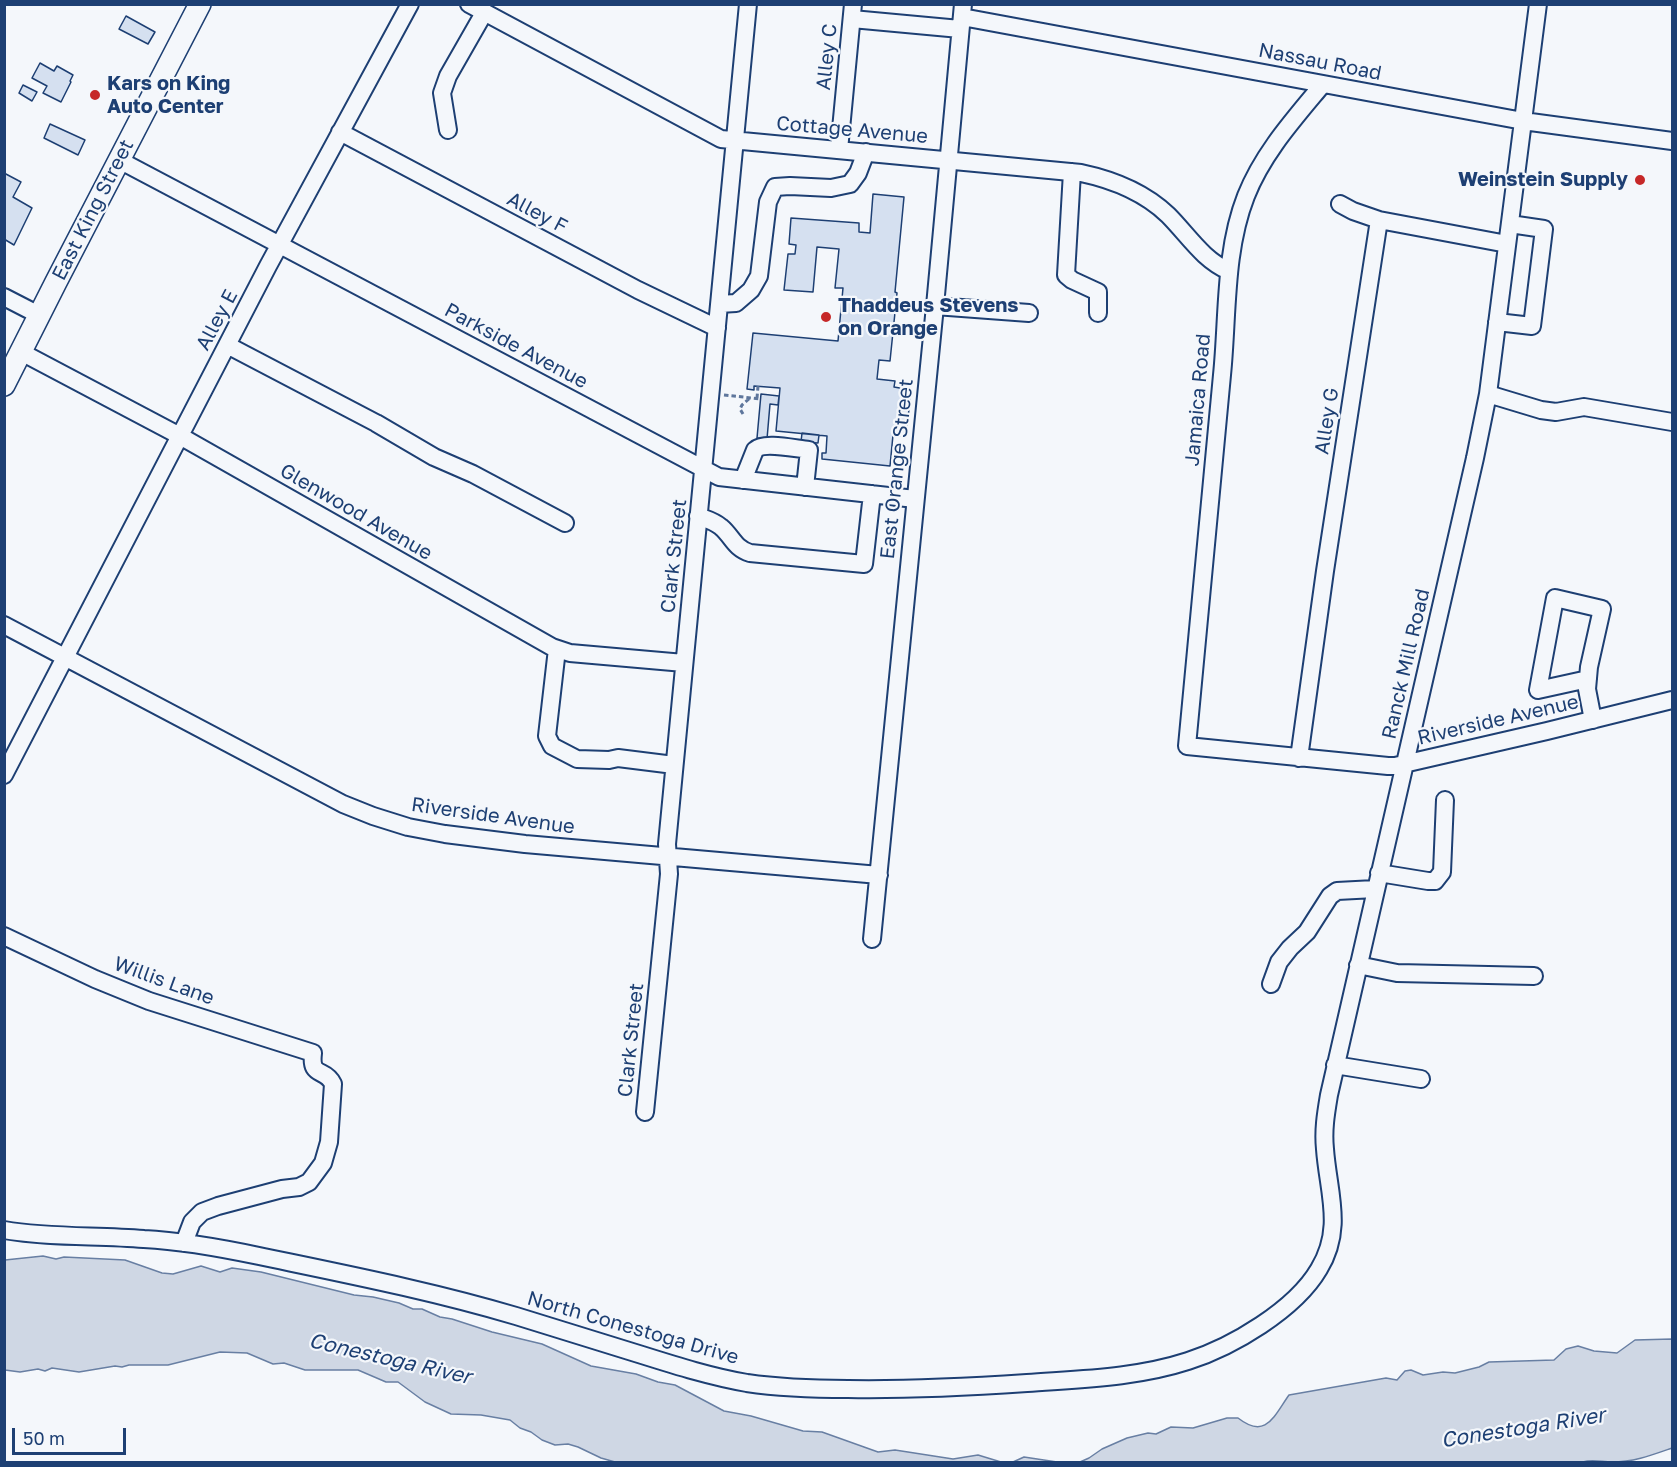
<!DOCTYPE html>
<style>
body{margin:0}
#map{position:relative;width:1677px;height:1467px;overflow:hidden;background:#f4f7fb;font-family:"Golos Text",sans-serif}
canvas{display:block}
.frame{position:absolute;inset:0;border:6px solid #1d3f73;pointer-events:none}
.scale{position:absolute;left:12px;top:1428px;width:114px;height:27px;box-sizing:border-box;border:3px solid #1d3f73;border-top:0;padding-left:8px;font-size:18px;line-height:21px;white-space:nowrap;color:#1d3f73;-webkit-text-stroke:4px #f4f7fb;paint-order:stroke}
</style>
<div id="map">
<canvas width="1677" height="1467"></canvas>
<div class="frame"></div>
<div class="scale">50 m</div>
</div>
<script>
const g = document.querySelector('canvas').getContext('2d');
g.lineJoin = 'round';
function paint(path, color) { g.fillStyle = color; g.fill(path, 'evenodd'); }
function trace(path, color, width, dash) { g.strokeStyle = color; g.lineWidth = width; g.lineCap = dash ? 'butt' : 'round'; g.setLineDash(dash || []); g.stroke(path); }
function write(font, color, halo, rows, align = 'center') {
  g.font = font + ' "Golos Text",sans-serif'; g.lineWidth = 4.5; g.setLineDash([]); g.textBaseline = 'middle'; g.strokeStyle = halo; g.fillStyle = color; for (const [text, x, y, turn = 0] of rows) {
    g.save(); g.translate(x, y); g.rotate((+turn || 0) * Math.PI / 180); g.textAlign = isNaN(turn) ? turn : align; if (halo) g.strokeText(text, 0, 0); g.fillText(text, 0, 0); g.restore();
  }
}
const water = new Path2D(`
 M43 1256 56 1259 64 1257 125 1260 162 1273 173 1274 201 1266 220 1272 232 1268 261 1272 354 1295 373 1297 399 1303 413 1309H422L440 1317 452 1319 492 1332 542 1344 591 1366 636 1374 658 1382 675 1385 724 1411 751 1416 803 1431 822 1432 878 1452 895 1450 953 1459 978 1455 1001 1462H1013L1024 1457 1057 1462H615L601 1458 578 1447 568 1444 555 1445 542 1440 531 1432 520 1428 510 1420 481 1415 451 1414 425 1402 398 1382H386L358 1370H305L284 1363 273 1364 247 1353 220 1352 168 1365H129L122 1367 115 1366 79 1372 52 1368 45 1371 38 1369 20 1372 5 1370V1260Z
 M1672 1339V1448C1652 1455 1634 1462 1612 1462 1602 1462 1592 1459 1583 1462H1080L1089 1458 1102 1449 1127 1438 1148 1433 1156 1434 1171 1427 1193 1428 1227 1418H1238C1266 1440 1274 1416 1289 1395L1386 1378 1397 1380 1405 1371 1411 1370 1423 1375 1443 1372 1455 1373 1479 1367 1489 1362 1554 1360 1566 1349 1578 1346 1594 1351 1617 1353 1635 1340Z`);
paint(water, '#cfd7e4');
trace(water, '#687fa3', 1.5);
const building = new Path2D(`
 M126 16 155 32 148 44 119 29Z
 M40 63 54 71 57 66 73 75 70 81 71 82 61 102 43 93 47 86 32 78Z
 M23 85 37 92 32 101 19 93Z
 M50 124 85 140 78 155 44 138Z
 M4 173 21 182 13 197 32 208 14 245 4 239Z
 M873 194 904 197 895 292 897 293 890 361 879 360 877 379 895 381 894 387 911 390 906 437 893 435 890 466 822 459V453H826L827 436 776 431 780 388 754 386V390L747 389 753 333 838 341 843 288H835L839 249 817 247 813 292 784 290 788 254H795L796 245 789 244 791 218 859 223V232L870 233Z
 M761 394 779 396 778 405 770 404 767 439 757 438Z
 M802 433 819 435 818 443 801 442Z`);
paint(building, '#d5e0f0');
trace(building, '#1d3f73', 1.5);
const minor = new Path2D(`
 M469 4 721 139 1081 173C1114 180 1144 192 1168 215 1188 235 1203 260 1229 271
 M962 17 1523 121 1672 141
 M852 19 960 29
 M1323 84C1294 119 1263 153 1246 196 1224 252 1228 316 1222 375 1210 499 1199 622 1187 746L1388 766H1395L1547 731 1672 700
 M448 130 442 93 448 76 484 13
 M340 132 638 290 717 328
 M839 150 853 4
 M119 160 719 477 915 499
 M1072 172 1066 275 1072 280 1098 292V313
 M1340 204 1353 211 1379 220
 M4 297 39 315
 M719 304 736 303 751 290 759 276 768 202 775 187 790 186 831 188 850 184 858 173 866 152
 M935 306 1029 313
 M1497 322 1532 326 1544 229 1510 224
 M227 345 376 423 434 457 473 474 565 523
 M21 352 180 436 552 647 570 653 684 663
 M1488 394 1541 410 1556 412 1584 407 1672 422
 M743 480 755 450C764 441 796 449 809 450L805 487
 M698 516C706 519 714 521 721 527 732 536 734 548 750 553L864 564 872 494
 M4 625 343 804 373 816 408 827 445 834 525 844 879 875
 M557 649 547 736 552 746 577 759 609 760 618 758 674 765
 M1588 679 1538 690 1555 598 1602 609 1589 667 1587 689 1593 720
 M1299 758 1325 571 1379 220 1507 244
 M4 775 268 266 410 4
 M1379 873 1428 881H1435L1442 872 1445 800
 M4 936 95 979 149 1001 313 1053C310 1079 325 1067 333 1084L329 1142 323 1163 309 1182 299 1187 282 1189 218 1206 202 1212 192 1222 184 1243
 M872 939 935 306 963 4
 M1358 965 1397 973 1534 976
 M1271 984 1279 962 1290 948 1307 932 1330 896 1337 891 1375 889
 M1335 1065 1421 1079
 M645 1112 669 874 667 844 748 4
 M4 1230C51 1238 97 1235 144 1239 183 1241 221 1248 259 1256 345 1274 432 1291 516 1316 558 1329 600 1342 642 1355 677 1366 712 1377 747 1383 781 1388 814 1389 848 1389 908 1390 967 1387 1027 1383 1080 1379 1136 1378 1188 1361 1232 1347 1295 1310 1319 1269 1344 1228 1328 1192 1325 1149 1323 1130 1326 1113 1329 1095L1475 458 1488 394 1538 4`);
const major = new Path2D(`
 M4 385 56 282 200 4`);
trace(minor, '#1d3f73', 20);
trace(major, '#1d3f73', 24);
trace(new Path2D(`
 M724 395 761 399
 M757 398 758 386
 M743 414 740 409 742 405 750 398`), '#5e769c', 3, [4.5, 3]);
trace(minor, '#f4f7fb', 16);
trace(major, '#f4f7fb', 21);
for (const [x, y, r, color] of [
 [95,95,6,"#c62828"],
 [1640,180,6,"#c62828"],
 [826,317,6,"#c62828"]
]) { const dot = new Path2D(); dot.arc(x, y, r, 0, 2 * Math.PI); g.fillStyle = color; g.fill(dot); trace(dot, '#f4f7fb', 2); }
write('20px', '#1d3f73', '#f4f7fb', [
 ["Alley C",827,57,-84],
 ["Nassau Road",1320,62,11],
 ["Cottage Avenue",852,130,5],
 ["East King Street",93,210,-63],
 ["Alley F",537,213,28],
 ["Alley E",217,320,-62],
 ["Parkside Avenue",516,346,28],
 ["Jamaica Road",1198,400,-85],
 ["Alley G",1327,421,-81],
 ["East Orange Street",897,469,-84],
 ["Glenwood Avenue",356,512,30],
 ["Clark Street",674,556,-84],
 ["Ranck Mill Road",1406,664,-77],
 ["Riverside Avenue",1498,720,-13],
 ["Riverside Avenue",493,816,8],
 ["Willis Lane",164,981,20],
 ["Clark Street",631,1040,-84],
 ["North Conestoga Drive",633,1328,16]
]);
write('bold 20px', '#1d3f73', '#f4f7fb', [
 ["Kars on King",107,84],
 ["Auto Center",107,107],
 ["Weinstein Supply",1628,180,"right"],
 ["Thaddeus Stevens",838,306],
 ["on Orange",838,329]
], 'left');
write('italic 21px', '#1d3f73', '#f4f7fb', [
 ["Conestoga River",390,1359,13],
 ["Conestoga River",1523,1428,-9]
]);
</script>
